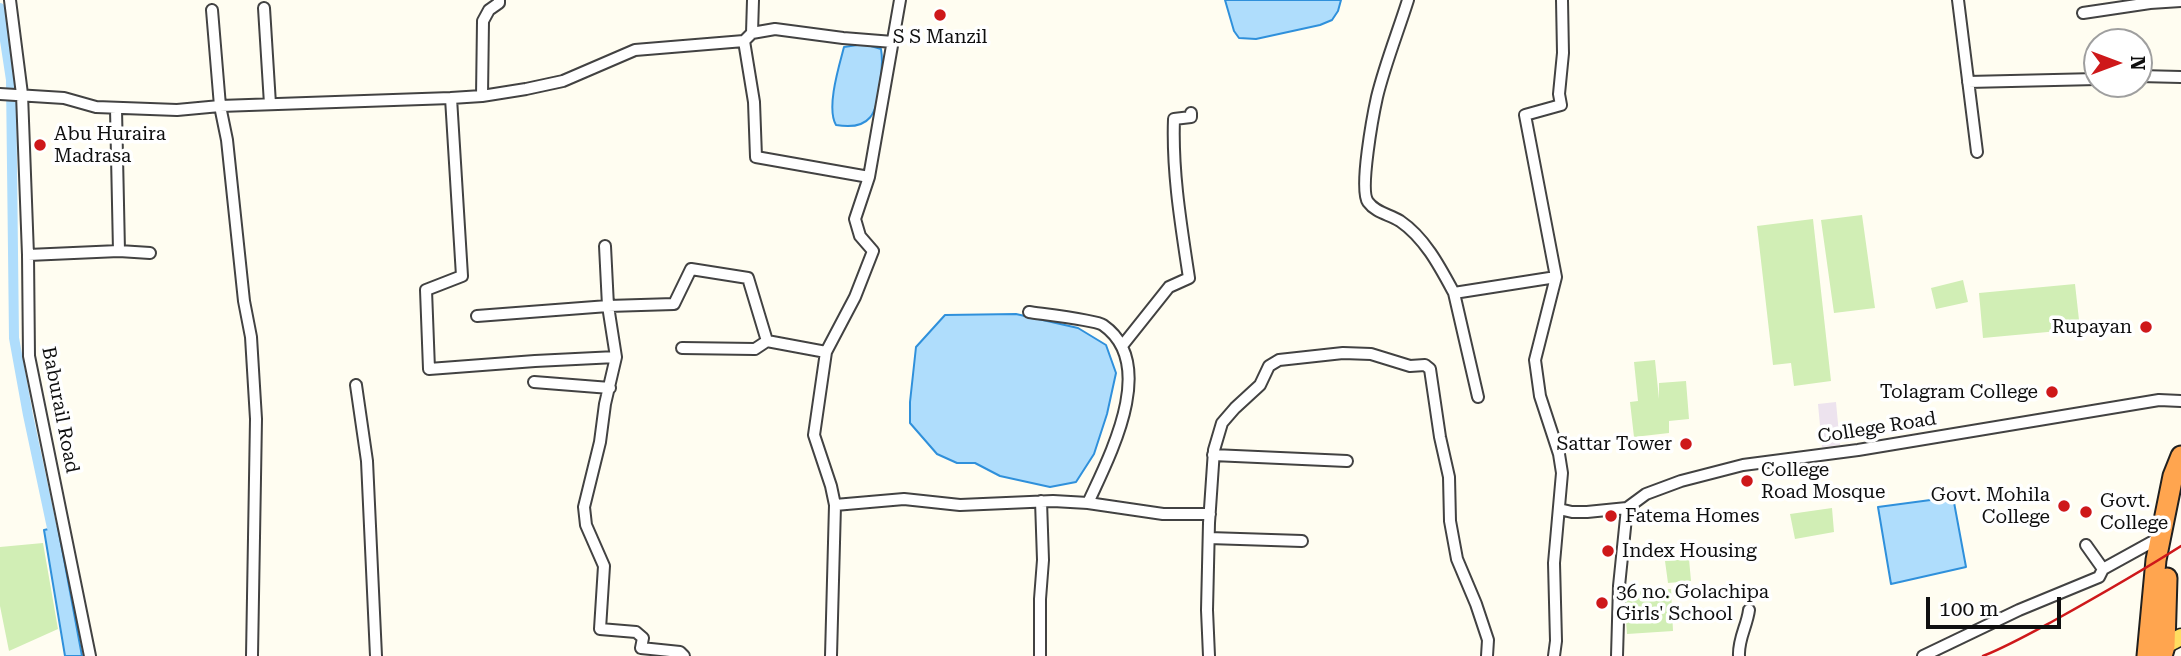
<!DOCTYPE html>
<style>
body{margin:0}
#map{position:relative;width:2181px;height:656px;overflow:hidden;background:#fffdf1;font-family:"Roboto Serif",serif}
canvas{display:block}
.north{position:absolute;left:2083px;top:28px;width:70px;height:70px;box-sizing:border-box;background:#fff;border:2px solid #9f9f9f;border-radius:50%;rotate:90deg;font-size:19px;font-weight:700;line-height:28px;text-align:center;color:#0f0f0f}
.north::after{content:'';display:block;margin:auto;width:24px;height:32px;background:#ce181a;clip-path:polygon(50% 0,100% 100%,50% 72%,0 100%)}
.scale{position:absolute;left:1926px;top:597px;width:135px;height:32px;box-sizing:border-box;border:4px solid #0f0f0f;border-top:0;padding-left:9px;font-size:21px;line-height:24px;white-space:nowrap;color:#0f0f0f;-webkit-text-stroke:5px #fff;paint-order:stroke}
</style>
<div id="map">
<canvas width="2181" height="656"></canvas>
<div class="north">N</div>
<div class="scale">100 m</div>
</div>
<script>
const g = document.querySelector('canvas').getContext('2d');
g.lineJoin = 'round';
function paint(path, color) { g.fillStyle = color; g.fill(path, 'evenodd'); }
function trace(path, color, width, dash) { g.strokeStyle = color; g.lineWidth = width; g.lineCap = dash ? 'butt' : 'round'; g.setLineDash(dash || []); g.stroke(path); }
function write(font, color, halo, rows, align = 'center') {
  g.font = font + ' "Roboto Serif",serif'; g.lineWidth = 7; g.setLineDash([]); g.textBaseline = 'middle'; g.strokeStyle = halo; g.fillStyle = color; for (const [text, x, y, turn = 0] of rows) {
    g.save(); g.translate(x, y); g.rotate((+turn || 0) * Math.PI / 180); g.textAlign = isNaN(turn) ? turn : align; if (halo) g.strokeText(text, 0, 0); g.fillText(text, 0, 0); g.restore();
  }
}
paint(new Path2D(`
 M1836 402 1840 445 1822 447 1818 404Z`), '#ede3ee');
paint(new Path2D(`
 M1862 215 1875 308 1834 313 1821 220Z
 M1813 219 1831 381 1794 386 1791 363 1773 365 1757 226Z
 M1963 280 1968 302 1936 309 1931 288Z
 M2075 284 2080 329 1983 338 1979 293Z
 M1655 360 1659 399V383L1686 381 1689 419 1669 421V433L1634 437 1630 402 1638 401 1634 362Z
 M1832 508 1834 532 1795 539 1790 514Z
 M43 543 58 629 9 651 0 606V547Z
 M1689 559 1691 581 1668 583 1665 561Z
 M1671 589 1673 631 1627 634 1624 592Z`), '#d1eeb5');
const water = new Path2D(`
 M1225 0H1341L1338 11 1332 20 1320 25 1256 39 1239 38 1234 31Z
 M864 44 881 49C883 61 882 71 880 83 877 113 871 131 836 125 826 108 839 66 844 47Z
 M1016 314 1078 328 1106 345 1116 373 1107 414 1094 454 1076 482 1050 487 1000 476 975 463H957L937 454 910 423V402L916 347 945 315Z
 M1953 497 1966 567 1891 584 1878 507Z
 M58 527 82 656H65L44 530Z`);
paint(water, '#afddfc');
trace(water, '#2f90db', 2);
trace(new Path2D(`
 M0 8 11 80 14 338 28 415 52 528`), '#afddfc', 10);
const street = new Path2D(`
 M10 0 22 94 28 255 29 356 90 656
 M499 0V3L489 10 483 21 482 96 526 89 563 81 635 50 744 41 752 33 775 29 843 38 893 42
 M1408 0C1398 32 1385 64 1377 97 1373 115 1359 190 1368 202 1376 213 1389 214 1400 221 1425 238 1440 267 1454 293
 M1958 0 1977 152
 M264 8 270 104
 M212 10 220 106 227 140 244 301 251 337 256 419 252 656
 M2083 13 2150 3 2181 1
 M752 33 753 0
 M744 41 754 102 756 157 869 177
 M2139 76 2181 77
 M1968 82 2097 79
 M0 94 64 98 96 107 177 110 220 106 451 98
 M116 109 119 251 150 253
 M605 246 608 306 674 304 691 269 748 278 767 341 826 352
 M28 255 119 251
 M1029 312C1042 314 1096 320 1103 325 1159 364 1109 457 1088 503
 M477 316 608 306 616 357 535 361 429 369 426 290 462 276 451 98 482 96
 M1122 346 1169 287 1189 278C1181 225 1172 172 1174 119L1191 117V113
 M682 348 755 349 767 341
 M616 357 605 404 600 442 584 507 586 525 604 566 600 629 636 632 643 638 641 648 680 652 684 656
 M534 382 610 388
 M356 385 367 461 376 656
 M1478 397 1454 293 1556 277
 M1213 455 1347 461
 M835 505 904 499 960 505 1053 501 1088 503 1163 514H1210
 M1559 509 1572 512H1587L1627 508 1646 494 1681 481 1743 465 1858 450 2159 400 2181 401
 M1209 538 1302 541
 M2086 545 2103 569
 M831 656 835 505 831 486 814 435 826 352 855 297 873 251 860 236 855 219 869 177 900 0
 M1040 656V599L1043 560 1041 501
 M1209 656 1207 610 1209 523 1214 450 1222 423 1235 408 1260 385 1269 366 1279 360 1343 353 1371 354 1410 366 1425 365 1430 369 1440 437 1449 477 1450 521 1457 559 1476 604 1488 640 1487 656
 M1554 656 1556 641 1554 563 1562 473 1559 454 1540 396 1535 360 1556 277 1525 115 1561 105 1559 94 1563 53 1562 0
 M1617 656 1619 586 1627 508
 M1739 656C1738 639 1747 626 1749 610
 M1923 656 2019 610 2099 577 2103 569 2161 537`);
const primary = new Path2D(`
 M2156 650 2181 637`);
const highway = new Path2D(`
 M2147 656 2156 560 2173 476 2181 456
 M2162 656 2165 646 2167 578`);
trace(street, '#424242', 14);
trace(primary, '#202020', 19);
trace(highway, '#202020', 23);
trace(street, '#fff', 10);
trace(primary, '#ffde61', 16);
trace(highway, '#ffa54f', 19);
trace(new Path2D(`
 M1983 656C2008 646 2031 633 2055 620 2098 596 2140 572 2181 546`), '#ce181a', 2.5);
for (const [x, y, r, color] of [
 [940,15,7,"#ce181a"],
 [40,145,7,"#ce181a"],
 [2146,327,7,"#ce181a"],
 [2052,392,7,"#ce181a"],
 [1686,444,7,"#ce181a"],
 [1747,481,7,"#ce181a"],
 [2064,506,7,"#ce181a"],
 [2086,512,7,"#ce181a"],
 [1611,516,7,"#ce181a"],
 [1608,551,7,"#ce181a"],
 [1602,603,7,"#ce181a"]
]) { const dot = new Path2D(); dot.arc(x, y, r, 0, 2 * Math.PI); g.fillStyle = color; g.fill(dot); trace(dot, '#fff', 2.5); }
write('19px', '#0f0f0f', '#fff', [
 ["S S Manzil",940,37,"center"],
 ["Abu Huraira",54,134],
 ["Madrasa",54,156],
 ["Rupayan",2132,327,"right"],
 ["Tolagram College",2038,392,"right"],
 ["Sattar Tower",1672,444,"right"],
 ["College",1761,470],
 ["Road Mosque",1761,492],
 ["Govt. Mohila",2050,495,"right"],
 ["College",2050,517,"right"],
 ["Govt.",2100,501],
 ["College",2100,523],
 ["Fatema Homes",1625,516],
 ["Index Housing",1622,551],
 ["36 no. Golachipa",1616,592],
 ["Girls' School",1616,614]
], 'left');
write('19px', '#0f0f0f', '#fff', [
 ["Baburail Road",60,410,79],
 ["College Road",1877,428,-9]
]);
</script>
